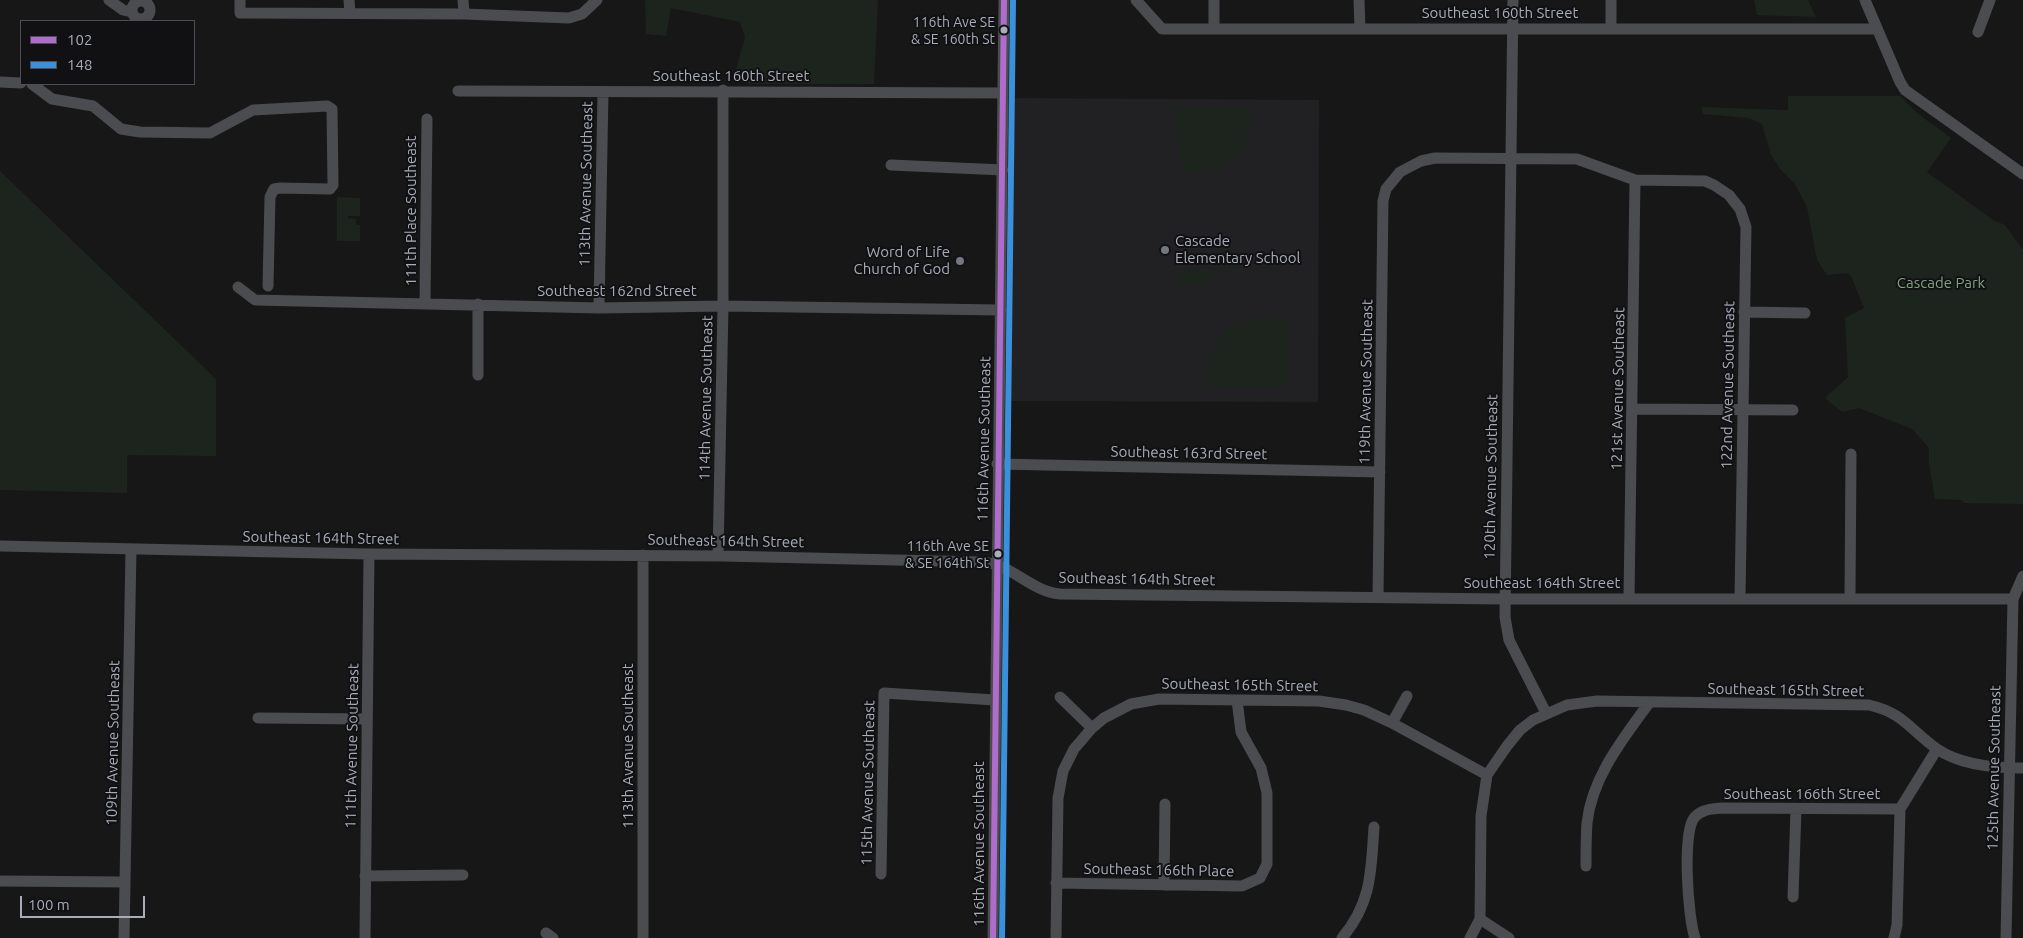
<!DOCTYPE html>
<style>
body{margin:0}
#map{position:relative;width:2023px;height:938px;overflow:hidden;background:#171717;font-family:Ubuntu,sans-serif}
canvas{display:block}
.legend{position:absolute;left:20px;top:20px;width:175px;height:65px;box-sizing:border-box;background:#111113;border:1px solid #4d4f55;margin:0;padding:6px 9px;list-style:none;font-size:15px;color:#a8adb8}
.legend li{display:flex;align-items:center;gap:10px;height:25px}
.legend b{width:25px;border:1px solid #4d4f55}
.scale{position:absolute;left:20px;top:896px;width:125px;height:22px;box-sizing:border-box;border:2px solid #a8adb8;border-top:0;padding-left:6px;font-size:15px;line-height:18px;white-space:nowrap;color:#a8adb8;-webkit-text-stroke:4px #111113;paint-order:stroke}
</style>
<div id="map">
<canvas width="2023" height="938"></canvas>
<ul class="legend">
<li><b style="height:6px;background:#b06ccc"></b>102</li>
<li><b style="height:6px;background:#3a90db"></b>148</li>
</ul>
<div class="scale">100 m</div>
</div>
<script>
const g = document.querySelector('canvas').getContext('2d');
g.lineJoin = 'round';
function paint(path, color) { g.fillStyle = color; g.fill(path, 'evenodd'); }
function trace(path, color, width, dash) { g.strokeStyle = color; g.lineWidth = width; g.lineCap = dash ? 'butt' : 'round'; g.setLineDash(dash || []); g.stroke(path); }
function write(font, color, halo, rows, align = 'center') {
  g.font = font + ' Ubuntu,sans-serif'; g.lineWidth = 4; g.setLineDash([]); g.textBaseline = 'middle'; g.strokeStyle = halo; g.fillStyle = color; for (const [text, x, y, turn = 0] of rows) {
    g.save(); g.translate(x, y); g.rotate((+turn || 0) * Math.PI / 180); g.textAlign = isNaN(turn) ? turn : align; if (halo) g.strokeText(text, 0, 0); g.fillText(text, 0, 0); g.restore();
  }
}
paint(new Path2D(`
 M1012 98 1319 100 1318 402 1010 401Z`), '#212123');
paint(new Path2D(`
 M645 0H878L874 84H749L736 69 745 37 740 22 671 8 666 36 646 34Z
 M1754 0H1808L1816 17 1757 15Z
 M1788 96H1900L1917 113 1951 138 1927 172 1993 220 2005 225 2023 250V504L1964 503 1962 500 1935 499 1929 464V448L1912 429 1859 408 1842 412 1825 398 1848 377 1845 318 1864 308 1851 276 1847 273 1827 275 1817 260 1807 207 1795 184 1780 169 1771 155 1762 124 1749 118 1703 114 1701 107 1788 110Z
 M1174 107H1250C1254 156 1229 173 1183 173Z
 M0 171 216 379V456L127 455V493L0 490Z
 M337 197 360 198V216H348V218L356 219V225H360V241H337Z
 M1220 249 1238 250 1237 270 1220 269Z
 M1178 270H1210V285H1178Z
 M1261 317 1289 320 1288 387H1206C1207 346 1220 326 1261 317Z`), '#1d241e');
trace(new Path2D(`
 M109 0 123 10 132 12
 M240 0V13L464 14 569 18 582 14 597 0
 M349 0 350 13
 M463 0 464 14
 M1136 0 1162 29H1877
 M1214 0V29
 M1359 0 1360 28
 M1513 0 1505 617 1509 640 1546 713
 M1611 0V28
 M1865 0 1900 82 1905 90 2023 174
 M132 10a9 9 0 1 1 18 0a9 9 0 1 1-18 0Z
 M1978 32 1990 0
 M0 82 21 83
 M32 84 52 99 93 106 121 129 140 132 210 133 253 110 327 106 332 109 333 185 330 189 280 188 274 189 270 197 268 286
 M458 91 1003 93
 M891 165 1003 170
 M238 287 255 300 599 308 723 306 1001 310
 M425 303 427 119
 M599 308 603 92
 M1744 312 1805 313
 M478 375V304
 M1633 409 1793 410
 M997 464 1380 472
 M0 546 369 554 723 556 982 562C1012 564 1030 591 1060 594L1504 599H2013
 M718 556 723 306V90
 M1378 597 1383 201 1386 189 1400 172 1421 161 1435 158 1577 159 1635 180 1705 181 1714 185 1729 195 1740 209 1746 227 1740 598
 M1629 598 1635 180
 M1850 598 1851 454
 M1060 697 1092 728
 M258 718 367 719
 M1392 723 1407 696
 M1586 866C1586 851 1586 837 1587 823 1592 777 1623 739 1649 703
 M881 874 884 693 995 700
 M365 876 463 875
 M0 881 125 882
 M1056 883 1242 886 1260 878 1267 864V793L1261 768 1241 732 1237 700
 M1164 885 1165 804
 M1793 897 1796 809
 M1480 919 1509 938
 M546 933 553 938
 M124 938 131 549
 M365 938 369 554
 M643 938V555
 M993 938 1004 0
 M1056 938 1058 798 1063 771 1074 749 1092 728 1104 718 1131 704 1159 699 1319 701 1346 705 1364 710 1392 723 1487 775
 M1342 938C1372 902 1371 871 1374 827
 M1470 938 1480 919 1481 816 1487 775 1507 746 1520 730 1533 720 1567 705 1597 701 1869 705C1904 713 1910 730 1937 749 1960 765 1995 768 2023 768
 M1695 938C1688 919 1682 834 1694 818 1701 809 1712 809 1722 808L1900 809
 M1894 938 1897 925 1900 809 1937 749
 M2006 938 2013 599 2023 576`), '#4b4c50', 11);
trace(new Path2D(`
 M993 938 1004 0`), '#b06ccc', 6);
trace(new Path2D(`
 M1002 938 1013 0`), '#3a90db', 6);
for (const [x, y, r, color] of [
 [1004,30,4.5,"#a8adb8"],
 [1165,250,5,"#757880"],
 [960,261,5,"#757880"],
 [998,554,4.5,"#a8adb8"]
]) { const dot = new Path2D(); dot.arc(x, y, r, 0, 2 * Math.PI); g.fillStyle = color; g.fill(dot); trace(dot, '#111113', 2); }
write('14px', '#a8adb8', '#111113', [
 ["116th Ave SE",995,22],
 ["& SE 160th St",995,39],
 ["116th Ave SE",989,546],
 ["& SE 164th St",989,563]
], 'right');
write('15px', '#a8adb8', '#111113', [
 ["Southeast 160th Street",1500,13],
 ["Southeast 160th Street",731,76],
 ["113th Avenue Southeast",586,184,-89],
 ["111th Place Southeast",411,211,-90],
 ["Southeast 162nd Street",617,291],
 ["119th Avenue Southeast",1366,382,-89],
 ["122nd Avenue Southeast",1728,385,-89],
 ["121st Avenue Southeast",1618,389,-89],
 ["114th Avenue Southeast",706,398,-89],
 ["116th Avenue Southeast",984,439,-89],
 ["Southeast 163rd Street",1189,453,1],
 ["120th Avenue Southeast",1491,477,-89],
 ["Southeast 164th Street",321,538,1],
 ["Southeast 164th Street",726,541,1],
 ["Southeast 164th Street",1137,579,1],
 ["Southeast 164th Street",1542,583],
 ["Southeast 165th Street",1240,685,1],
 ["Southeast 165th Street",1786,690,1],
 ["109th Avenue Southeast",113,743,-89],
 ["111th Avenue Southeast",352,746,-89],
 ["113th Avenue Southeast",628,746,-90],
 ["125th Avenue Southeast",1994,768,-89],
 ["115th Avenue Southeast",868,783,-89],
 ["Southeast 166th Street",1802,794],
 ["116th Avenue Southeast",979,844,-90],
 ["Southeast 166th Place",1159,870,1]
]);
write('15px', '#a8adb8', '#111113', [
 ["Cascade",1175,241],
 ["Elementary School",1175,258],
 ["Word of Life",950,252,"right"],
 ["Church of God",950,269,"right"]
], 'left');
write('15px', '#7fa381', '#111113', [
 ["Cascade Park",1941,283]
]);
</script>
